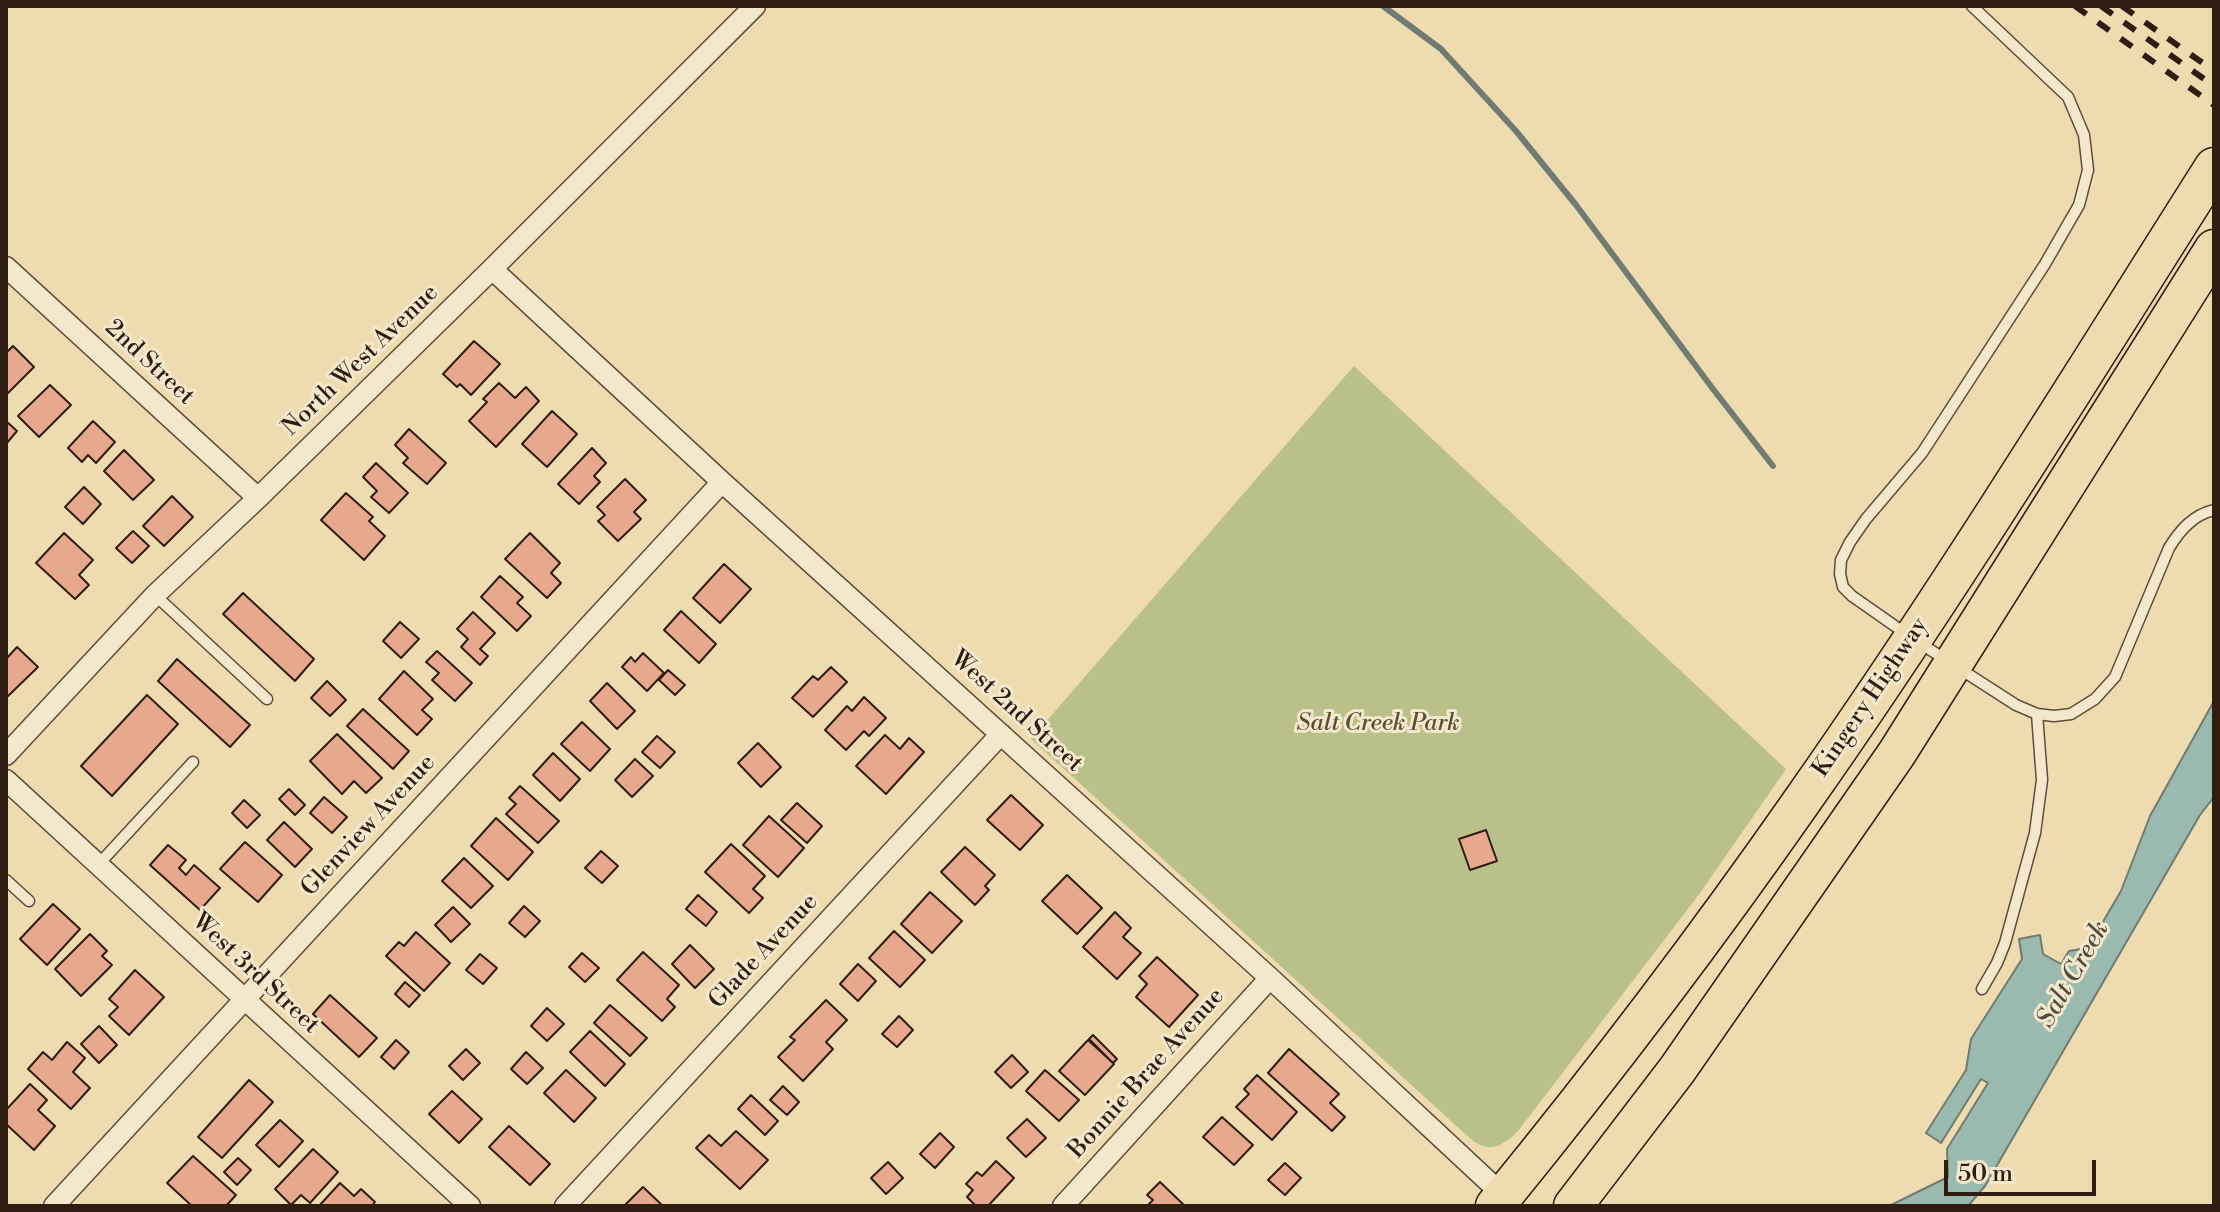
<!DOCTYPE html>
<style>
body{margin:0}
#map{position:relative;width:2220px;height:1212px;overflow:hidden;background:#eedbb0;font-family:"Libre Bodoni",serif}
canvas{display:block}
.frame{position:absolute;inset:0;border:8px solid #301d12;pointer-events:none}
.scale{position:absolute;left:1944px;top:1160px;width:152px;height:36px;box-sizing:border-box;border:4px solid #301d12;border-top:0;padding-left:10px;font-size:24px;line-height:28px;white-space:nowrap;color:#301d12;-webkit-text-stroke:6px #f4e8cc;paint-order:stroke}
</style>
<div id="map">
<canvas width="2220" height="1212"></canvas>
<div class="frame"></div>
<div class="scale">50 m</div>
</div>
<script>
const g = document.querySelector('canvas').getContext('2d');
g.lineJoin = 'round';
function paint(path, color) { g.fillStyle = color; g.fill(path, 'evenodd'); }
function trace(path, color, width, dash) { g.strokeStyle = color; g.lineWidth = width; g.lineCap = dash ? 'butt' : 'round'; g.setLineDash(dash || []); g.stroke(path); }
function write(font, color, halo, rows, align = 'center') {
  g.font = font + ' "Libre Bodoni",serif'; g.lineWidth = 6; g.setLineDash([]); g.textBaseline = 'middle'; g.strokeStyle = halo; g.fillStyle = color; for (const [text, x, y, turn = 0] of rows) {
    g.save(); g.translate(x, y); g.rotate((+turn || 0) * Math.PI / 180); g.textAlign = isNaN(turn) ? turn : align; if (halo) g.strokeText(text, 0, 0); g.fillText(text, 0, 0); g.restore();
  }
}
paint(new Path2D(`
 M1354 366 1786 769 1700 893 1518 1131C1503 1145 1493 1153 1474 1142L1031 739Z`), '#bac08a');
const water = new Path2D(`
 M2214 701V797L2200 815 1985 1186 1968 1206H1889L1948 1177 1947 1149 1988 1083 1981 1079 1941 1143 1926 1133 1966 1070 1971 1039 2022 959 2019 939 2040 935 2043 954 2061 964 2069 951 2081 949 2097 932 2121 891 2150 816Z`);
paint(water, '#9abab0');
trace(water, '#707b71', 2);
trace(new Path2D(`
 M1383 6 1441 49 1516 131 1576 205 1713 389 1773 466`), '#707b71', 6);
const building = new Path2D(`
 M474 341 500 364 471 395 460 384 457 387 443 374Z
 M13 346 34 367 6 395V353Z
 M499 383 515 398 526 387 539 401 496 447 469 421 487 402 483 399Z
 M50 385 71 405 39 437 18 416Z
 M552 411 577 434 547 467 522 444Z
 M6 421 17 431 6 444Z
 M93 421 115 442 96 463 88 455 82 462 68 448Z
 M409 429 446 463 427 484 403 463 408 458 395 445Z
 M592 448 606 463 594 476 600 482 579 504 558 484Z
 M124 450 154 480 133 500 104 471Z
 M376 463 408 493 389 513 371 497 377 491 363 477Z
 M625 479 646 500 634 512 641 519 618 541 598 521 605 515 597 507Z
 M84 487 101 504 83 524 65 507Z
 M346 493 373 517 369 521 385 536 364 560 321 520Z
 M172 496 193 517 164 546 143 526Z
 M133 531 149 546 132 563 116 548Z
 M64 533 93 560 79 575 89 585 75 599 36 563Z
 M530 533 560 563 551 573 561 583 547 598 505 559Z
 M724 564 751 589 720 623 693 598Z
 M500 576 523 597 517 603 531 616 517 631 481 597Z
 M243 593 314 659 295 681 223 614Z
 M681 611 716 644 699 663 664 630Z
 M473 612 495 633 480 649 488 656 480 665 461 647 468 639 457 629Z
 M400 622 419 639 401 658 383 641Z
 M17 647 38 667 6 698V659Z
 M437 651 472 683 455 701 432 680 439 673 426 662Z
 M643 653 664 673 647 691 622 667 631 657 635 662Z
 M177 659 250 725 230 747 158 681Z
 M831 667 847 682 813 717 792 698 813 676 818 680Z
 M668 670 685 685 675 695 659 680Z
 M404 671 433 699 422 710 432 719 417 735 379 699Z
 M327 681 346 700 330 716 311 698Z
 M607 683 635 711 617 729 590 701Z
 M147 695 178 724 112 796 81 766Z
 M864 697 886 718 869 736 864 731 846 750 825 730 847 706 852 711Z
 M363 709 409 751 393 769 347 726Z
 M582 722 610 749 590 771 561 744Z
 M337 734 382 778 366 793 354 781 342 794 310 761Z
 M885 735 900 749 909 738 924 752 886 794 856 766Z
 M657 736 675 752 660 768 642 752Z
 M758 743 781 767 761 787 738 763Z
 M553 753 580 779 560 801 533 775Z
 M635 759 653 776 632 797 615 780Z
 M520 786 559 821 538 843 506 814 516 804 509 798Z
 M289 789 305 805 295 815 279 799Z
 M1011 795 1043 825 1020 850 987 820Z
 M324 797 347 817 332 833 310 813Z
 M244 800 260 815 247 828 232 813Z
 M797 803 822 826 807 843 781 820Z
 M769 816 804 848 778 877 743 845Z
 M496 818 533 852 508 880 471 846Z
 M284 822 312 849 295 867 267 840Z
 M1486 830 1497 861 1470 870 1459 839Z
 M245 842 282 875 258 902 220 869Z
 M731 844 765 876 753 889 763 898 749 913 705 872Z
 M168 845 186 860 179 868 186 875 194 865 220 888 200 910 150 865Z
 M965 847 995 875 985 886 989 890 975 905 941 872Z
 M601 851 618 866 602 883 585 868Z
 M464 858 493 886 471 908 442 881Z
 M1067 875 1102 908 1077 934 1042 901Z
 M930 892 962 921 932 953 901 924Z
 M698 895 717 912 706 926 686 909Z
 M53 904 80 929 47 965 20 939Z
 M524 906 540 921 525 937 509 923Z
 M453 907 470 924 451 942 435 925Z
 M1115 912 1131 928 1123 937 1141 953 1117 979 1083 947Z
 M894 931 925 960 900 987 869 958Z
 M416 932 450 963 424 991 386 956 399 942 404 946Z
 M90 934 107 951 102 956 112 965 81 996 55 969Z
 M690 945 714 969 695 988 672 964Z
 M643 952 679 985 667 999 675 1007 662 1021 617 980Z
 M582 953 599 968 585 982 569 967Z
 M480 954 497 968 483 984 466 970Z
 M1157 957 1198 995 1169 1027 1136 997 1147 984 1139 976Z
 M858 964 876 981 858 1001 840 984Z
 M135 970 164 997 129 1035 109 1016 118 1007 109 999Z
 M405 982 420 995 409 1007 395 994Z
 M330 995 377 1038 359 1057 313 1014Z
 M826 1000 847 1020 826 1042 833 1049 803 1081 778 1057 795 1040 790 1037Z
 M610 1005 647 1038 630 1056 594 1023Z
 M547 1008 564 1024 547 1041 531 1026Z
 M899 1016 913 1030 897 1047 882 1034Z
 M99 1026 117 1045 99 1063 81 1044Z
 M590 1031 625 1064 605 1086 570 1052Z
 M1093 1035 1117 1059 1113 1063 1089 1039Z
 M396 1040 409 1052 394 1069 381 1057Z
 M1088 1040 1114 1064 1085 1095 1059 1071Z
 M67 1042 85 1058 73 1072 90 1088 71 1109 28 1069 43 1052 52 1060Z
 M466 1049 480 1063 463 1080 449 1066Z
 M1289 1049 1339 1094 1330 1103 1345 1117 1332 1131 1268 1073Z
 M526 1052 543 1068 527 1084 511 1069Z
 M1012 1055 1028 1072 1011 1088 995 1072Z
 M566 1070 596 1098 574 1122 544 1093Z
 M1045 1070 1079 1100 1059 1121 1026 1091Z
 M1257 1075 1297 1112 1272 1140 1236 1107 1249 1094 1244 1089Z
 M249 1080 273 1102 222 1158 198 1137Z
 M30 1084 47 1100 38 1110 55 1126 34 1150 6 1124V1110Z
 M783 1086 799 1102 787 1115 770 1100Z
 M452 1091 482 1119 459 1143 429 1114Z
 M751 1095 778 1121 765 1135 738 1109Z
 M1222 1117 1253 1145 1234 1165 1203 1137Z
 M1027 1119 1046 1138 1026 1157 1007 1138Z
 M280 1120 303 1141 279 1167 256 1145Z
 M509 1126 550 1164 530 1185 489 1147Z
 M736 1131 768 1160 740 1189 696 1148 709 1135 721 1146Z
 M940 1133 954 1147 935 1168 920 1154Z
 M313 1149 338 1172 310 1203 301 1195 291 1205 275 1189Z
 M193 1156 236 1195 226 1206H192L167 1183Z
 M238 1158 251 1170 237 1185 224 1172Z
 M996 1161 1014 1178 988 1206H976L967 1197 973 1190 966 1184 977 1172 982 1176Z
 M888 1162 903 1178 886 1194 871 1178Z
 M1285 1163 1301 1178 1285 1195 1268 1180Z
 M1160 1182 1185 1206H1147L1153 1200 1147 1195Z
 M340 1183 354 1196 361 1189 375 1202 372 1206H319Z
 M643 1187 663 1206H624Z`);
paint(building, '#e7a98e');
trace(building, '#301d12', 2);
const lane = new Path2D(`
 M1972 6 2068 97 2084 135 2088 170 2079 205 2045 264 1922 453 1866 519 1850 542 1841 560 1840 574 1843 587 1852 596 1912 638 2016 705 2037 714 2054 716 2071 714 2095 699 2115 677 2169 548C2180 530 2193 515 2214 510
 M155 595 267 699
 M98 865 193 762
 M6 880 29 901
 M1982 989 1997 963 2005 943 2035 833 2042 780 2037 714`);
const street = new Path2D(`
 M6 267 258 498
 M492 269 722 482 1270 978 1504 1196
 M6 755 155 595 258 498 492 269 755 6
 M6 780 470 1206
 M54 1206 722 482
 M565 1206 1001 734
 M1063 1206 1270 978`);
const highway = new Path2D(`
 M1495 1206C1602 1075 1705 940 1802 801 1947 595 2079 380 2214 167
 M1573 1206 1677 1070 1897 753 2214 249`);
trace(lane, '#604c3a', 13);
trace(street, '#604c3a', 23);
trace(highway, '#301d12', 41);
trace(lane, '#f4e8cc', 10);
trace(street, '#f4e8cc', 20);
trace(highway, '#eedbb0', 38);
trace(new Path2D(`
 M2075 6 2214 105
 M2101 6 2214 86
 M2122 6 2214 71`), '#301d12', 6, [14, 14]);
write('24px', '#301d12', '#f4e8cc', [
 ["North West Avenue",361,361,-44],
 ["2nd Street",149,363,43],
 ["Kingery Highway",1871,698,-56],
 ["West 2nd Street",1016,712,42],
 ["Glenview Avenue",369,826,-47],
 ["Glade Avenue",764,952,-47],
 ["West 3rd Street",255,974,43],
 ["Bonnie Brae Avenue",1147,1074,-48]
]);
write('italic 24px', '#594e36', '#f4e8cc', [
 ["Salt Creek Park",1378,724]
]);
write('italic 26px', '#504c41', '#f4e8cc', [
 ["Salt Creek",2074,975,-60]
]);
</script>
